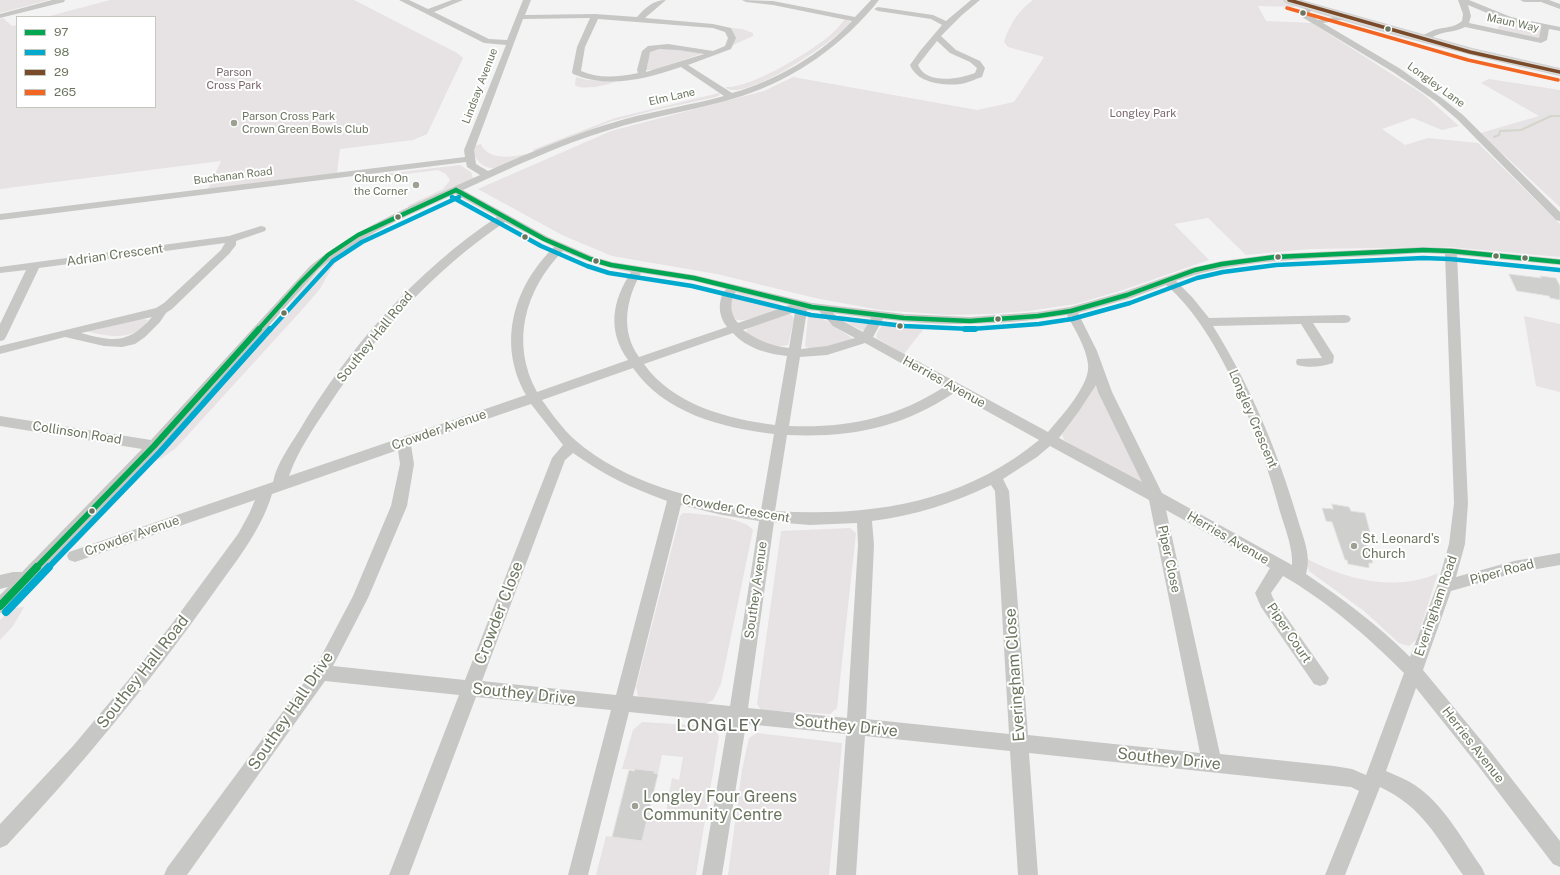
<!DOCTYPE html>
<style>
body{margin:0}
#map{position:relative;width:1560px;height:875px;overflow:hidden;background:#f4f3f4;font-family:"Public Sans",sans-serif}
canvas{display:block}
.legend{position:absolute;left:16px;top:16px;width:140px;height:92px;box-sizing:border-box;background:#fff;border:1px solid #c4c8bf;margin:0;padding:5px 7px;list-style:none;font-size:12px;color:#6c755f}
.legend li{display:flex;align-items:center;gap:8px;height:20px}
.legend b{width:20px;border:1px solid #c4c8bf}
</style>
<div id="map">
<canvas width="1560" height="875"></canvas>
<ul class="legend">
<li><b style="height:5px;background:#00a651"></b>97</li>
<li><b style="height:5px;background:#00a9ce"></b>98</li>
<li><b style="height:5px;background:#7a4b2a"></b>29</li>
<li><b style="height:5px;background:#f26522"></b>265</li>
</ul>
</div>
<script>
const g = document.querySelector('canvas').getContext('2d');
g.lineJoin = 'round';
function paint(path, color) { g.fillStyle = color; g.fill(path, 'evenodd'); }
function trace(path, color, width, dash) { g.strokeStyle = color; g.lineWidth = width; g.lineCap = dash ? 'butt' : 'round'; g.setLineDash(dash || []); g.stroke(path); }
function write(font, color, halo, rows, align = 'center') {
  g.font = font + ' "Public Sans",sans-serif'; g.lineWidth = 4; g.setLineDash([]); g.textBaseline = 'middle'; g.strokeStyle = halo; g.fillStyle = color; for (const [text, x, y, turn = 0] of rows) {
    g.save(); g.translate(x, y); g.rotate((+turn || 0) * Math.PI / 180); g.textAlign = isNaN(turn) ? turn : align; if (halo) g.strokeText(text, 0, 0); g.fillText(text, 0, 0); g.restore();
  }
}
paint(new Path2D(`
 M0 0H49L0 13Z
 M110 0H354L457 53 463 58 427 134 413 140 340 149 337 173 208 189 221 161 0 189V19L3 18 12 26 17 25V107H155V17H46Z
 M1033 0H1282L1296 7 1258 6 1266 21 1312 23 1423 94 1459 126 1442 130 1413 118 1382 129 1405 145 1428 138 1478 143 1560 224V257L1449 247 1310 249 1246 255 1208 218 1174 224 1209 260 1123 290 1076 304 1028 311 991 314 948 315 880 310 815 298 717 274 612 256 562 235 478 189 611 131 764 91 793 77 977 110 1014 102 1044 57 1008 47 1004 42C1009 25 1019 10 1033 0Z
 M1503 18 1541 27 1540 39 1497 30Z
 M845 19 851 22C838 39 742 105 725 87 750 89 808 53 828 37 834 32 840 25 845 19Z
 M731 28 742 29 753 33V36L733 45 732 44 734 35Z
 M658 47 700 53 701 54 654 70H646L645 68 649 52Z
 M576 77 587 80 617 81C609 85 582 91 575 85Z
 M1489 79 1560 90V207L1504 155 1477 134 1539 116 1481 83Z
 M719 93 720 95 716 97 655 110 610 122 535 151 532 150 615 118Z
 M481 144C488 161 512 157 526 154L528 155C515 160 493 176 480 163 476 159 474 154 471 150L472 146Z
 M460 165 471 172 474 181 412 209 407 206 443 189 450 180 446 174 438 170 365 179V176Z
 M372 232 375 233 346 253 337 261 331 269 320 289 300 312 176 448 162 458 145 465 288 307C313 269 335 256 372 232Z
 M740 293 778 303 782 306 780 308C768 313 744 325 733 318L730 302 735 294Z
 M787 314 792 315 794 319 788 345C774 349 759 341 747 335L746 331 749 327Z
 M812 315C822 315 842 332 852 338L850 342C839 344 813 354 805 346L808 316Z
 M838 315 870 319 864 331 851 325Z
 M1524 316 1560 324V392L1536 386Z
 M143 319 148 320C132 344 106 335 83 331Z
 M891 322 926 326 904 354 878 339 876 336C880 328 881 323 891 322Z
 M1097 385 1145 479 1140 484 1064 440 1062 434 1064 429 1092 386Z
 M683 513H689C705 515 743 517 753 530L721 684 713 700 702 706 650 701 638 696 636 687 680 516Z
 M850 528 856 533 837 708 830 714 761 710 757 704 781 531Z
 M1306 558C1345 580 1397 592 1438 573L1417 639 1409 646 1399 643 1364 611 1309 571Z
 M24 607 13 626 0 640V620L12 608Z
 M642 722 709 726 715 730 719 736 696 875H596L606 836 642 841 650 809 656 810 655 816 665 817 672 778 679 780 683 757 662 755 658 774 654 773 653 771 622 769 633 730Z
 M757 733 842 743 829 875H728L742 770 749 738Z`), '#e7e2e4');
trace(new Path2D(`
 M1494 137 1499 135 1500 131 1521 130 1551 116H1560`), '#d3d6cc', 2);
const building = new Path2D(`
 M1509 274 1541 278 1540 276 1556 278 1560 286V300L1550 298 1549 296 1517 291Z
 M1332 504 1349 507 1351 511 1365 513 1370 532 1362 531 1373 563H1369V568L1348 564 1347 560H1345L1332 522 1326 521 1322 508 1333 509Z
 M635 769 654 771V773L658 774 642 841 612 837 629 770 634 771Z`);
paint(building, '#cfd0ce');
trace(building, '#e4e3e4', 1);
const major = new Path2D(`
 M1284 0H1298L1472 49 1560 69V75C1468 54 1376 31 1286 2Z`);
trace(major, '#cfcfcf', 2);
paint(new Path2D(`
 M52 0H65L64 2 0 18V14Z
 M399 0H409L428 9 452 0H463L434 12 489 39 507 40 523 0H531L525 15 595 14 637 17C645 8 653 0 666 0L645 18 713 24 731 28 736 38 731 49 688 65 732 93C774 82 823 53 852 21L773 5 746 2 742 0 773 1 855 17 871 0H879C844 44 795 79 742 96 698 110 653 116 609 130 559 145 511 168 463 190L548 237 594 257 612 262 694 275 812 303 904 314 970 317 1038 312 1070 307 1123 292 1191 268 1222 261 1275 254 1423 247 1451 248 1560 259V265L1457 255 1468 503 1465 544 1456 577 1514 561 1560 553V565L1514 573 1451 591 1423 670 1490 751 1560 841V867L1553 864 1476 763 1416 688 1386 771C1397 776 1409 780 1419 788 1446 808 1463 841 1482 868L1485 875H1463C1437 838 1423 807 1380 787L1345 875H1325L1359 791 1351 787 1029 753 1038 875H1018L1010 751 865 736 856 875H836L846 734 746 724 722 875H702L728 722 629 712 588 875H568L611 710 476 697 409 875H389L459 695 325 681 187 875H164L167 868 315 668 353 596 391 506 400 464 398 450 272 494C261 531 234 564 212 595 149 684 81 766 7 845L0 848V824L73 746 130 678 174 621 238 534 249 514 255 500 75 562 69 560 67 556 69 552 273 482C277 463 289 447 299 431 348 348 417 270 497 217L455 194C407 216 359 236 318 270L159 450 6 611 0 613V595L8 587 0 589V575L13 572H22L142 449 0 426V416L151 440 310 266C360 225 421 202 480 175L467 167 466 162 0 220V214L465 157 464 150 506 45 484 43ZM590 18 577 47 572 72 573 74C609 89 645 79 681 67L724 96C691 105 658 110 625 119 578 132 533 151 488 171L476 164 474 150 523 19ZM598 19 713 28 725 32 728 38 725 46 713 51 668 44 648 46 642 51 637 70 638 73C618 77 599 79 581 71L585 47ZM659 49 678 50 704 54 646 72 650 52ZM505 222 554 247C513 287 497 344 526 395L289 476C297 452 315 426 329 405 377 333 434 270 505 222ZM563 251C585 261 607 268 631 272 612 301 607 331 628 360L537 392C510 343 525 289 563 251ZM1423 253 1445 254 1454 503 1449 544 1437 586 1410 657C1378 625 1343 599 1306 574 1312 557 1303 537 1298 520 1278 452 1251 387 1213 326L1301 324 1322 358 1297 359 1296 362 1297 365C1308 368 1322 367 1333 363L1334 356 1313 323H1345L1349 322 1351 319 1349 316 1345 315 1209 318 1192 297 1176 281C1223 264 1272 261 1322 258 1356 257 1389 255 1423 253ZM641 273 694 281 726 289C717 300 718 316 727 327L639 357C620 331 626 299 641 273ZM1166 285C1222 332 1263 446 1281 515 1286 531 1293 549 1292 565L1162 493 1112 392 1097 351 1078 313 1131 298ZM736 292 790 305 738 323C730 315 729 300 736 292ZM807 310 819 311 833 326 855 338 827 346 801 349ZM795 312 789 348C771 346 757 340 743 330ZM833 313 871 318 863 332 841 320ZM1067 315C1075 330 1086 347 1088 364 1091 384 1061 417 1048 432L873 337 883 319C945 327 1006 325 1067 315ZM733 333C746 348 768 354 787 356L775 425C728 419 673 405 644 364ZM865 343 944 387C894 419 847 428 789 426L800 357 827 355ZM633 368C664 413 722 428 774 434L761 510C695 500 626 484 575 440 562 428 552 414 542 400ZM1096 385 1098 392 1142 482 1059 438 1079 411ZM954 393 1039 440C963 503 871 517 775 511L787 435C850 438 901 428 954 393ZM531 404 563 445 552 458 465 680 333 666 368 598 407 506 414 464 411 445ZM1050 446 1149 500 1200 753 1028 735 1009 491 1003 479 1037 457ZM573 453C604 475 631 488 667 501L616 695 482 681 565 460ZM991 485 995 491 1009 734 866 719 874 545 872 521C913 516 954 503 991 485ZM681 505 722 515 759 521 730 706 633 696ZM1166 510 1270 568 1255 593 1261 607 1314 684 1320 686 1326 684 1329 678 1273 598 1271 593 1283 576C1327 601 1368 637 1404 673L1366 775 1352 769 1334 766 1220 754ZM774 522 810 525 857 523 858 545 847 718 748 708Z
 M971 0H980L962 15 941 36 956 50 980 61 985 68 982 77C975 79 968 83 961 84 943 86 917 83 910 65L920 51 942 25 931 19 878 11 874 9 878 7 933 15 946 21ZM937 41 950 53 970 62 977 68 975 73C960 79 926 85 918 65Z
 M1458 0H1469L1511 17 1560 27V31L1549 29 1547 40 1541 43 1465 27C1456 32 1446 31 1437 35 1431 37 1426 42 1419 41V37C1424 35 1429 32 1434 30 1444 27 1454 28 1462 21L1463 14ZM1468 5 1506 21 1541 28 1539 38 1469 23 1471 16Z
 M1520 0H1549L1560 4V9L1541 2H1524Z
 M1306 5H1312L1313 7 1309 14 1318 20 1347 15V19L1323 23 1399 68 1443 99 1463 115 1560 212V221L1556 220 1457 119 1437 102 1393 72 1302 17 1301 12Z
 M261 226 265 227 266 229 265 231 236 241V245L229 254 172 309 166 313 160 322 145 337 135 344 122 347 104 346 65 337 0 354V346L156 308 164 303 221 250 225 243 39 268 6 337 4 340 0 341V324L26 270 0 273V267L229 236ZM152 317C128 344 114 342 81 333Z`), '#c7c8c5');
paint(major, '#dcdddb');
trace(new Path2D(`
 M456 190 544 239 590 259 611 265 694 278 812 307 904 318 970 321 1038 316 1071 311 1127 295 1195 270 1222 264 1275 257 1423 250 1451 251 1560 262
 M258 330 300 283 328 255 358 235 456 190`), '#00a651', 4.5);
trace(new Path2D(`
 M36 568 154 446 259 329`), '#00a651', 6);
trace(new Path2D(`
 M0 606 37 567`), '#00a651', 8);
trace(new Path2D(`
 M452 197 541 246 587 266 609 273 692 286 811 315 904 326 971 329 1039 324 1072 319 1130 303 1197 278 1223 272 1276 265 1423 258 1450 259 1559 270
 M270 330 333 261 362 242 459 197`), '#00a9ce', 4.5);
trace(new Path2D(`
 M965 329H975
 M48 568 160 452 270 329`), '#00a9ce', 6);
trace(new Path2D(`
 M6 612 49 567`), '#00a9ce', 8);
trace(new Path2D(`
 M1289 0 1470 52 1560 72`), '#7a4b2a', 3.5);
trace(new Path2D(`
 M1287 8 1468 60 1558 80`), '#f26522', 3.5);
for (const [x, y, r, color] of [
 [1303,13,3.5,"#6c755f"],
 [1388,29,3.5,"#6c755f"],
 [234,123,4,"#9ca193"],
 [416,185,4,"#9ca193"],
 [398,217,3.5,"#6c755f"],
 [525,237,3.5,"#6c755f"],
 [1496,256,3.5,"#6c755f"],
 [1278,257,3.5,"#6c755f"],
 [1525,258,3.5,"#6c755f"],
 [596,261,3.5,"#6c755f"],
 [284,313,3.5,"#6c755f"],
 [998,319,3.5,"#6c755f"],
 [900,326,3.5,"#6c755f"],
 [92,511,3.5,"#6c755f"],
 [1354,546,4,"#9ca193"],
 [635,806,4,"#9ca193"]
]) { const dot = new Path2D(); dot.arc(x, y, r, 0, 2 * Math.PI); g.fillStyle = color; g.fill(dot); trace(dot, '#fff', 1.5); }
write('11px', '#6c755f', '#fff', [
 ["Maun Way",1513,23,12],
 ["Longley Lane",1436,85,36],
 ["Lindsay Avenue",480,86,-69],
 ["Elm Lane",672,97,-13],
 ["Buchanan Road",233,176,-7]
]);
write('11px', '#78666a', '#fff', [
 ["Parson",234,73],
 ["Cross Park",234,86],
 ["Longley Park",1143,114]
]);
write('11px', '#6c755f', '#fff', [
 ["Parson Cross Park",242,117],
 ["Crown Green Bowls Club",242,130],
 ["Church On",408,179,"right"],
 ["the Corner",408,192,"right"]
], 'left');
write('13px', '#6c755f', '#fff', [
 ["Adrian Crescent",115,255,-8],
 ["Southey Hall Road",375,337,-51],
 ["Herries Avenue",944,382,29],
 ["Longley Crescent",1253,419,67],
 ["Crowder Avenue",439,430,-19],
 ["Collinson Road",77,433,9],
 ["Crowder Crescent",736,509,10],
 ["Crowder Avenue",132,536,-19],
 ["Herries Avenue",1228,538,30],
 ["Piper Close",1169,559,78],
 ["Piper Road",1502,572,-15],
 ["Southey Avenue",756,590,-82],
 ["Everingham Road",1436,606,-71],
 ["Piper Court",1289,633,56],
 ["Herries Avenue",1473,745,52]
]);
write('13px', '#6c755f', '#fff', [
 ["St. Leonard's",1362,539],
 ["Church",1362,554]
], 'left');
write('16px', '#6c755f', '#fff', [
 ["Crowder Close",499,613,-69],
 ["Southey Hall Road",143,672,-52],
 ["Everingham Close",1015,675,-94],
 ["Southey Drive",524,694,6],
 ["Southey Hall Drive",291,711,-56],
 ["Southey Drive",846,726,6],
 ["Southey Drive",1169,759,6]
]);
write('16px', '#6c755f', '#fff', [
 ["Longley Four Greens",643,797],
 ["Community Centre",643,815]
], 'left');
g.letterSpacing = '1px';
write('17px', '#5f6655', '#fff', [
 ["LONGLEY",719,726]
]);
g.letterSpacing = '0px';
</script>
